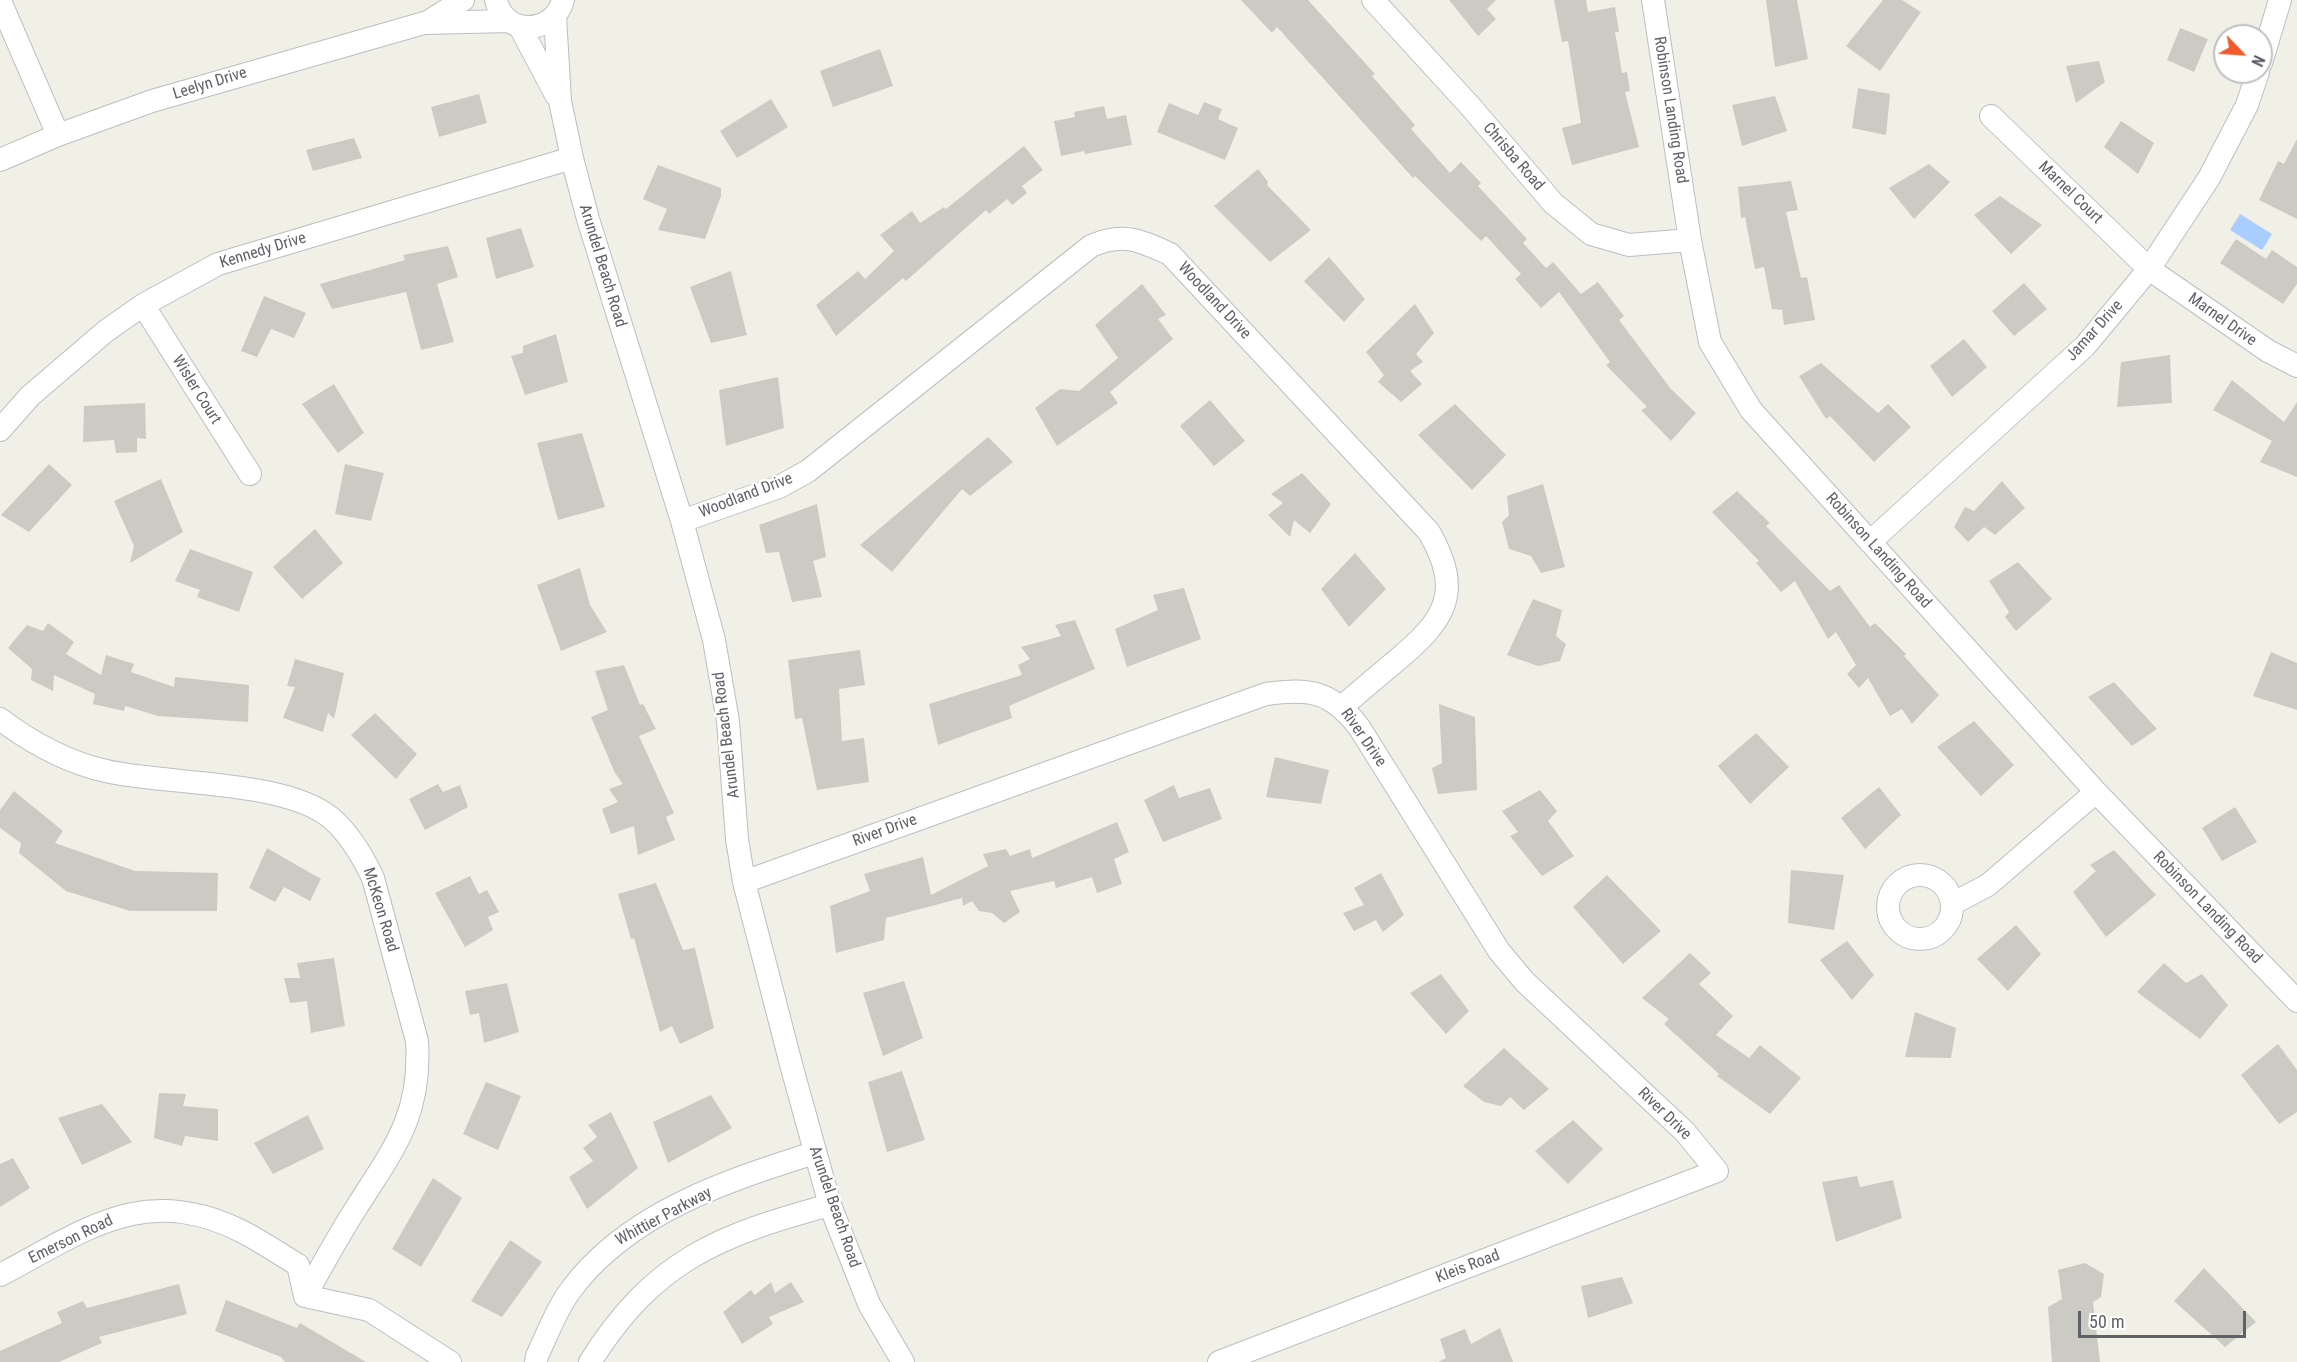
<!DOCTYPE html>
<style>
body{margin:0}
#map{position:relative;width:2297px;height:1362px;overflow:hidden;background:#f1f0e7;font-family:"Roboto Condensed",sans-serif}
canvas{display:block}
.north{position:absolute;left:2213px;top:24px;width:60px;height:60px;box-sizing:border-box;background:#fff;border:2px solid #bfc0c3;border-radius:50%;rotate:115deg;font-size:16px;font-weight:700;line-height:24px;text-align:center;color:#5e6168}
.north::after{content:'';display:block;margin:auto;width:21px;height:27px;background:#f3582b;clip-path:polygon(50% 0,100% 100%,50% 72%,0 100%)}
.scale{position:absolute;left:2078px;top:1311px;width:168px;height:27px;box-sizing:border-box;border:3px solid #5e6168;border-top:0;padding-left:8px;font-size:18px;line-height:21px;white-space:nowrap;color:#5e6168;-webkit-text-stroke:4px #fff;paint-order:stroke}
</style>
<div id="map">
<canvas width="2297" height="1362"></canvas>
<div class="north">N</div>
<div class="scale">50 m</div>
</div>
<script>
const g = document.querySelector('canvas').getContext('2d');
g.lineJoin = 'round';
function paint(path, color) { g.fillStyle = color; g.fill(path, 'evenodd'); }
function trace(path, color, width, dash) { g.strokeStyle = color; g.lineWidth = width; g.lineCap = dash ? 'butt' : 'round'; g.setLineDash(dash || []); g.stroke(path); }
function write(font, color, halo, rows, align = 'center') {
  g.font = font + ' "Roboto Condensed",sans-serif'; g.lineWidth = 4.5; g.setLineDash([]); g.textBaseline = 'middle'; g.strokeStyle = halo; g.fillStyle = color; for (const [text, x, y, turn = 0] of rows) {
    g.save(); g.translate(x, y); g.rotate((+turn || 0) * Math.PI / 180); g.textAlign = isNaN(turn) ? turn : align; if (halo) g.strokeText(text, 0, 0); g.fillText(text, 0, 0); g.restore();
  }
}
paint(new Path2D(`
 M2240 214 2272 234 2262 250 2230 230Z`), '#a9cdff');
paint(new Path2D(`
 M1241 0H1308L1375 74 1372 76 1415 125 1411 129 1450 173 1461 162 1481 183 1478 186 1527 239 1523 243 1546 268 1553 262 1581 294 1598 282 1624 316 1619 320 1671 389 1696 413 1671 441 1641 410 1647 407 1606 365 1610 362 1559 292 1541 308 1515 279 1521 274 1486 236 1481 241 1415 176 1413 178 1277 27 1272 33Z
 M1449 0H1496L1487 9 1496 19 1478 36Z
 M1554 0H1586L1588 12 1615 7 1619 32H1615L1622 73 1627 72 1630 91 1625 92 1639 147 1572 165 1562 128 1581 123 1568 41 1562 42Z
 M1766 0H1797L1808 59 1775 67Z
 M1883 0H1902L1921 12 1880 71 1846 46Z
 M2180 28 2208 39 2194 72 2167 60Z
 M880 49 893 86 833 107 820 71Z
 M2099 61 2105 82 2076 103 2066 66Z
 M1858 88 1890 94 1886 135 1852 128Z
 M479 94 487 123 439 137 431 107Z
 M1775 96 1787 131 1742 146 1732 105Z
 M771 99 788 127 737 158 720 131Z
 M1204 102 1222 109 1218 119 1238 128 1225 160 1157 132 1169 103 1198 115Z
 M1104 106 1107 119 1126 115 1132 145 1085 154 1084 151 1061 156 1054 121 1075 117 1074 112Z
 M2121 121 2154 143 2138 174 2104 147Z
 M354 138 362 158 313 171 306 150Z
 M2297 139V219L2259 200 2278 161 2284 164Z
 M1024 146 1043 170 1022 186 1027 193 1012 205 1007 199 989 214 986 210 906 281 903 278 836 336 816 305 858 271 865 279 894 251 880 235 912 211 920 223 944 207 946 209Z
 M1929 164 1950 182 1914 219 1889 188Z
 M658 165 721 188V196L705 239 658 230 667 209 643 199Z
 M1258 169 1268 182 1267 185 1311 230 1270 262 1214 206Z
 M1791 181 1798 210 1786 212 1801 278 1807 277 1815 320 1784 325 1782 310 1772 309 1764 267 1755 269 1745 217 1741 218 1738 187Z
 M2000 196 2042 225 2011 254 1974 215Z
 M521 228 534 267 496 279 486 238Z
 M2236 239 2266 259 2272 250 2297 267V284L2283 304 2220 263Z
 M448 246 458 277 437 284 454 342 421 350 406 292 332 309 320 284 405 260 403 255Z
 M1329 257 1365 299 1344 322 1304 281Z
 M731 271 747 335 711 343 690 287Z
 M2024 283 2047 309 2014 336 1992 311Z
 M1142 284 1166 315 1158 319 1173 339 1110 392 1118 403 1057 446 1035 408 1060 389 1079 391 1118 358 1095 325Z
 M264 296 306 313 294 338 271 329 257 357 241 351Z
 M1415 304 1434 333 1416 354 1423 362 1410 371 1422 384 1401 402 1378 382 1384 375 1366 352Z
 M556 334 568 382 525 395 511 356 523 353V346Z
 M1964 339 1987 367 1952 397 1930 366Z
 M2170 355 2172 403 2117 407 2121 362Z
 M1821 363 1878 413 1888 404 1911 427 1874 462 1830 416 1826 419 1799 376Z
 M778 377 784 428 726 446 719 390Z
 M2232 380 2284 422 2297 402V477L2260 462 2272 441 2213 410Z
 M334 384 364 433 338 453 302 404Z
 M1210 400 1245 441 1214 466 1180 426Z
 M145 403 146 439 137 438V452L116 453 114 440 83 442 84 406Z
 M1455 404 1506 455 1472 490 1418 435Z
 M582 433 605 507 558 520 537 443Z
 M988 437 1013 462 970 496 962 489 892 572 860 545Z
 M49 464 72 485 29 532 1 515Z
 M345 464 384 473 371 521 335 514Z
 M1302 473 1331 504 1310 533 1294 520 1290 537 1268 515 1283 503 1271 494Z
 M161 479 183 532 130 563 134 546 114 501Z
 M2002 481 2025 508 1995 535 1984 527 1968 542 1954 527 1965 507 1974 511Z
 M1543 484 1565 567 1541 573 1531 556 1509 549 1502 522 1509 515 1507 496Z
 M1737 491 1770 523 1766 526 1830 591 1839 585 1870 627 1875 623 1906 654 1904 656 1939 695 1912 724 1902 709 1890 716 1868 678 1859 688 1847 674 1856 665 1836 632 1828 639 1795 581 1781 592 1756 563 1759 561 1712 512Z
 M817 504 826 557 813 561 822 597 792 602 779 552 766 553 759 525Z
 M315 529 343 563 302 599 273 567Z
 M190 549 253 572 239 612 197 597 200 590 175 581Z
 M1355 553 1386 589 1349 627 1321 589Z
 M2018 562 2052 599 2016 631 2005 617 2009 612 1989 581Z
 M580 568 590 605 607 632 561 651 537 585Z
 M1184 588 1201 639 1127 667 1115 629 1158 610 1153 595Z
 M1533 599 1562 610 1556 636 1566 644 1560 661 1538 666 1507 655Z
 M1075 620 1095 669 1009 706 1012 718 938 745 929 704 1022 675 1018 665 1030 659 1021 647 1061 636 1055 625Z
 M48 623 74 642 66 654 101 675 106 655 134 664 131 672 174 687 175 677 249 685 248 722 158 716 125 706 124 711 93 704 95 694 54 675 53 691 31 680 32 669 8 648 27 625 43 631Z
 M860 650 865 685 839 689 842 741 864 738 869 782 817 790 802 718 795 719 788 660Z
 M2271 652 2297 663V710L2253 696Z
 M295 659 344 673 334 719 328 713 323 732 283 718 295 687 287 686Z
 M624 665 640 705 643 704 656 729 639 736 674 813 666 817 675 840 638 855 634 826 611 834 602 809 618 802 609 789 623 784 615 773 591 717 608 710 595 671Z
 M2114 682 2157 729 2132 746 2088 697Z
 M1439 704 1475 717 1477 790 1438 794 1432 768 1442 763Z
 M375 713 417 754 396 779 351 735Z
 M1974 721 2014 765 1981 796 1937 747Z
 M1756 733 1789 767 1750 804 1718 766Z
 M1275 757 1329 770 1321 804 1266 797Z
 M438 784 443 792 460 785 468 807 425 830 409 799Z
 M1174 785 1179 798 1210 788 1222 819 1163 842 1144 800Z
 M1879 787 1901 815 1865 849 1841 818Z
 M1540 790 1557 811 1548 821 1574 856 1542 876 1510 836 1518 832 1502 811Z
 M14 791 63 831 55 843 135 871 218 873 217 911H130L66 891 19 853 21 843 0 828V810Z
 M2235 807 2257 842 2222 861 2202 828Z
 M1117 822 1129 852 1114 859 1122 884 1097 893 1092 877 1056 888 1054 881 1010 891 1020 912 1004 923 992 913 979 911 972 901 963 906 962 898 886 918 884 940 836 953 830 906 870 891 864 874 923 857 931 895 988 866 983 854 1006 849 1010 856 1030 849 1032 858Z
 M267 848 321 879 310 901 284 887 275 902 249 888Z
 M2114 850 2156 895 2106 937 2073 892 2096 871 2090 865Z
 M1791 870 1844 875 1834 930 1788 923Z
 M1381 873 1404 915 1383 932 1376 920 1354 931 1343 913 1364 905 1354 888Z
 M1607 875 1661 931 1623 964 1573 907Z
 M470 876 479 894 487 890 499 912 488 917 493 930 465 947 435 893Z
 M656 883 683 950 695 948 714 1028 680 1044 672 1026 660 1032 634 938 631 939 618 894Z
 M2016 925 2041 954 2008 991 1977 959Z
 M1847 941 1874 975 1852 1000 1820 960Z
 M1690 953 1711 973 1699 984 1733 1016 1716 1035 1749 1058 1760 1045 1801 1078 1770 1114 1717 1076 1719 1074 1664 1024 1669 1019 1642 998Z
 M334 958 345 1026 311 1033 307 1001 290 1003 284 978H300L297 963Z
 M2164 963 2186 983 2202 974 2228 1005 2200 1039 2137 992Z
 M1441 974 1469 1011 1446 1034 1410 993Z
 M904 981 923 1038 883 1056 863 993Z
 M507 983 519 1032 484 1043 479 1013 470 1015 465 991Z
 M1915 1012 1956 1028 1951 1058 1905 1057Z
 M2278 1044 2297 1070V1112L2279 1124 2241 1075Z
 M1504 1048 1549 1089 1524 1110 1510 1097 1501 1106 1484 1102 1463 1086Z
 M902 1071 925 1140 887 1152 868 1082Z
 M486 1082 521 1096 498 1150 463 1134Z
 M159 1093 186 1094 183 1106 218 1109V1141L185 1136 182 1146 154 1138Z
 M711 1095 732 1128 668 1163 653 1122Z
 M102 1104 132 1142 82 1165 58 1118Z
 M611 1112 638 1168 587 1209 569 1177 593 1161 583 1148 597 1137 588 1125Z
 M308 1115 324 1149 273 1174 254 1143Z
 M1573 1120 1603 1149 1568 1184 1535 1151Z
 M13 1158 30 1188 0 1207V1164Z
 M1857 1176 1860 1187 1893 1180 1902 1218 1836 1242 1822 1182Z
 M433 1178 462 1198 421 1267 392 1249Z
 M510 1240 542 1262 502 1317 471 1301Z
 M2085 1263 2104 1274 2101 1297 2093 1302 2100 1362H2052L2048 1307 2062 1299 2058 1270Z
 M2204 1268 2256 1322 2225 1347 2174 1301Z
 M1622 1277 1633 1303 1588 1318 1581 1286Z
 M771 1282 775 1293 791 1282 804 1302 769 1317 773 1324 742 1344 723 1312 751 1290 755 1295Z
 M179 1284 187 1314 99 1337 102 1343 59 1362H0V1351L62 1323 57 1312 83 1301 87 1308Z
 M226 1300 297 1328 300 1323 366 1362H285L281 1357 215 1331Z
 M1500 1328 1513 1362H1438L1446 1358 1440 1339 1465 1329 1471 1344Z`), '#cccbc3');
const minor = new Path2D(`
 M496 0C504 37 554 35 563 0
 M1373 0 1470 106 1553 203 1591 234 1629 245 1690 240
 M1653 0 1690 240 1710 342 1751 410 2096 792 2297 1001
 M0 1 58 135
 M555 16 560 101 572 158 588 219 682 521 714 640 728 721 737 839 744 882 792 1068 830 1205 869 1304 903 1362
 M426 23 463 0
 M520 27 556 95
 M2261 63 2280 0
 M1991 116 2149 269 2268 351 2297 366
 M0 160 58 135 152 101 424 23 509 21
 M143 305 250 474
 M0 430 30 396 106 331 143 305 218 264 572 158
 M682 521 779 487 808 471 1091 246C1123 232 1139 240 1170 254L1429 532C1464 593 1445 620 1396 661 1378 676 1360 691 1343 706
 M1870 542 2085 346 2149 269 2209 178 2247 105 2258 72
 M0 719C32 743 66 762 106 771 167 785 286 780 331 818 350 834 363 857 373 878L417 1041C422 1118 391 1152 353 1213 336 1240 321 1268 305 1296
 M1888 907a32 32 0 1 1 64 0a32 32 0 1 1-64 0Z
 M744 882 1266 694C1310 688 1331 691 1359 727L1499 951 1525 982 1685 1132 1717 1171 1219 1362
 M1952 904 1988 885 2096 792
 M0 1275C86 1230 145 1182 243 1232 262 1242 280 1254 298 1265L305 1296 369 1310 450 1362
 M536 1362 537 1356C547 1335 556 1310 570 1291 627 1213 726 1181 814 1153
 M590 1362C654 1260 719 1235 830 1205`);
trace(minor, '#bbbec3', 24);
trace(minor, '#fff', 22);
write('16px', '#5e6168', '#fff', [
 ["Leelyn Drive",210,84,-17],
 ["Robinson Landing Road",1670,110,81],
 ["Chrisba Road",1513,157,49],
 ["Marnel Court",2070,193,44],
 ["Kennedy Drive",263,251,-17],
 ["Arundel Beach Road",602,266,73],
 ["Woodland Drive",1214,301,47],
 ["Marnel Drive",2222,320,35],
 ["Jamar Drive",2095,331,-48],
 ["Wisler Court",196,390,58],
 ["Woodland Drive",746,496,-21],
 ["Robinson Landing Road",1878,551,48],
 ["Arundel Beach Road",727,735,-97],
 ["River Drive",1363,738,55],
 ["River Drive",885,831,-20],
 ["Robinson Landing Road",2207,908,46],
 ["McKeon Road",380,910,73],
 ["River Drive",1664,1114,44],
 ["Arundel Beach Road",834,1207,71],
 ["Whittier Parkway",664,1217,-28],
 ["Emerson Road",71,1240,-26],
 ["Kleis Road",1468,1267,-21]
]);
</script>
